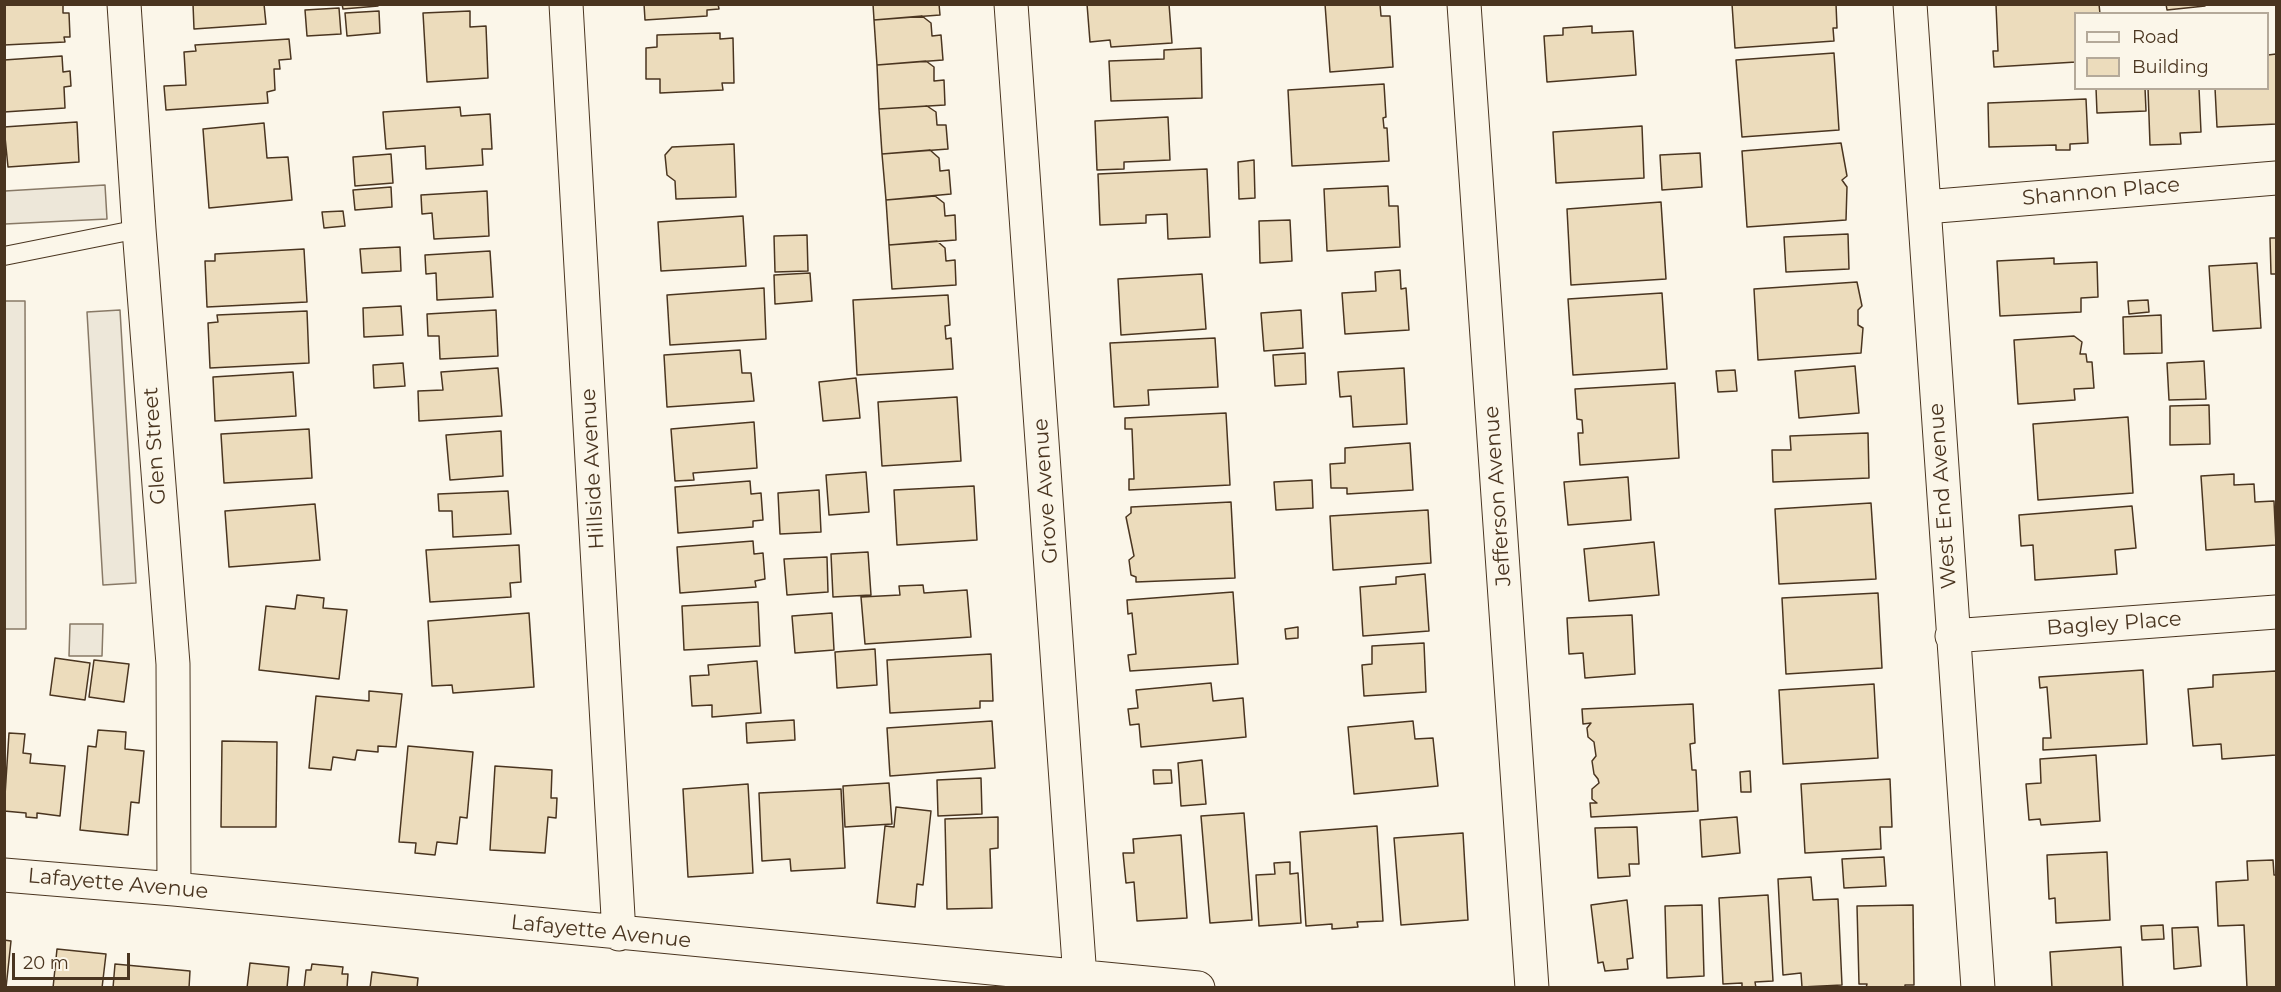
<!DOCTYPE html>
<style>
body{margin:0}
#map{position:relative;width:2281px;height:992px;overflow:hidden;background:#fbf6e9;font-family:Montserrat,sans-serif}
canvas{display:block}
.frame{position:absolute;inset:0;border:6px solid #4a3520;pointer-events:none}
.legend{position:absolute;left:2074px;top:12px;width:195px;height:78px;box-sizing:border-box;background:#fbf6e9;border:2px solid #b4a999;margin:0;padding:8px 10px;list-style:none;font-size:18px;color:#4a3520}
.legend li{display:flex;align-items:center;gap:12px;height:30px}
.legend b{width:30px;border:2px solid #b4a999}
.scale{position:absolute;left:12px;top:953px;width:118px;height:27px;box-sizing:border-box;border:3px solid #4a3520;border-top:0;padding-left:8px;font-size:18px;line-height:21px;white-space:nowrap;color:#4a3520;-webkit-text-stroke:4px #fbf6e9;paint-order:stroke}
</style>
<div id="map">
<canvas width="2281" height="992"></canvas>
<div class="frame"></div>
<ul class="legend">
<li><b style="height:8px;background:#fbf6e9"></b>Road</li>
<li><b style="height:16px;background:#ecdcbc"></b>Building</li>
</ul>
<div class="scale">20 m</div>
</div>
<script>
const g = document.querySelector('canvas').getContext('2d');
g.lineJoin = 'round';
function paint(path, color) { g.fillStyle = color; g.fill(path, 'evenodd'); }
function trace(path, color, width, dash) { g.strokeStyle = color; g.lineWidth = width; g.lineCap = dash ? 'butt' : 'round'; g.setLineDash(dash || []); g.stroke(path); }
function write(font, color, halo, rows, align = 'center') {
  g.font = font + ' Montserrat,sans-serif'; g.lineWidth = 4.5; g.setLineDash([]); g.textBaseline = 'middle'; g.strokeStyle = halo; g.fillStyle = color; for (const [text, x, y, turn = 0] of rows) {
    g.save(); g.translate(x, y); g.rotate((+turn || 0) * Math.PI / 180); g.textAlign = isNaN(turn) ? turn : align; if (halo) g.strokeText(text, 0, 0); g.fillText(text, 0, 0); g.restore();
  }
}
const parking = new Path2D(`
 M105 185 107 219 5 224V191Z
 M4 301H25L26 629H5Z
 M120 310 136 583 103 585 87 312Z
 M70 624H103L102 656H69Z`);
paint(parking, '#ede7d9');
trace(parking, '#887966', 1.5);
const building = new Path2D(`
 M4 4H63V13H69L70 37H64L65 42 4 45Z
 M193 4H264L266 24 194 29Z
 M342 4H378V6L343 9Z
 M644 4H718L719 9 707 10V16L645 20Z
 M873 4H939L940 15 874 20Z
 M1087 4H1169L1172 43 1111 47 1110 40 1090 42Z
 M1325 4H1380L1381 16H1390L1393 67 1330 72Z
 M1732 4H1836L1837 28H1833L1834 41 1735 48Z
 M1991 4H2099L2100 14H2076V62L1994 67 1993 51H1998L1996 5Z
 M2166 4H2205V6L2167 10Z
 M339 8 341 34 307 36 305 10Z
 M379 11 380 33 347 36 345 13Z
 M470 11V27L486 26 488 78 427 82 423 13Z
 M922 16 931 23 932 36 941 35 943 60 877 65 874 20Z
 M1592 26V33L1633 31 1636 75 1547 82 1544 36 1563 35V28Z
 M720 33V39L733 38 734 83H722L723 90 660 93V79H646V48L657 47V35Z
 M289 39 291 59 279 60 280 69H274L275 90 267 92 268 103 166 110 164 86 186 85 184 52 196 51 195 45Z
 M1201 48 1202 98 1111 101 1109 61 1164 59V50Z
 M1834 53 1839 130 1742 137 1736 60Z
 M2276 54V124L2217 127 2215 88H2268V55Z
 M62 56 63 72 70 71 71 86 64 87 65 108 4 112V60Z
 M926 61 934 67V81L944 80 945 105 879 109 877 65Z
 M1384 84 1386 117 1383 118 1384 128H1387L1389 161 1292 166 1288 90Z
 M2096 88H2145L2146 111 2097 113Z
 M2148 88H2199L2201 132 2180 133 2181 144 2150 145Z
 M2086 99 2088 143 2070 144V150H2056V145L1989 147 1988 103Z
 M927 106 936 112 937 125H946L948 149 882 154 879 109Z
 M460 107 461 116 490 114 492 149H482L483 165 426 169 425 146 386 149 383 112Z
 M1168 117 1170 160 1124 162V169L1097 170 1095 121Z
 M77 122 79 162 8 167 4 127Z
 M264 123 267 158 288 157 292 200 209 208 203 129Z
 M1642 126 1644 178 1556 183 1553 132Z
 M1841 143 1847 176 1842 180 1847 187 1846 220 1747 227 1742 151Z
 M734 144 736 197 676 199 675 181 667 175 665 155 672 147Z
 M930 150 939 158 940 171 949 170 951 194 886 200 882 154Z
 M1700 153 1702 187 1662 190 1660 155Z
 M391 154 393 183 355 186 353 157Z
 M1254 160 1255 198 1239 199 1238 162Z
 M1207 169 1210 237 1168 239 1167 214 1146 215V223L1100 225 1098 174Z
 M1388 186 1389 206H1398L1400 247 1327 251 1324 189Z
 M391 187 392 207 355 210 353 190Z
 M487 191 489 236 434 239 432 213 422 214 421 195Z
 M935 196 944 203 945 216 955 215 956 240 889 245 886 200Z
 M1661 202 1666 279 1571 285 1567 209Z
 M343 211 345 226 324 228 322 212Z
 M743 216 746 266 661 271 658 222Z
 M1290 220 1292 261 1260 263 1259 221Z
 M1848 234 1849 269 1786 272 1784 237Z
 M807 235 808 271 775 272 774 236Z
 M2270 238H2276V274H2271Z
 M937 241 945 248 946 261 955 260 956 285 892 289 889 245Z
 M400 247 401 271 362 273 360 249Z
 M304 249 307 302 207 307 205 261H215V254Z
 M490 251 493 297 437 300 436 273 426 274 425 255Z
 M2054 258V264L2097 262 2098 297 2081 298V312L2000 316 1997 261Z
 M2257 263 2261 328 2213 331 2209 266Z
 M1400 270 1401 289 1406 288 1409 330 1345 334 1342 293 1376 291 1375 272Z
 M810 273 812 301 775 304 774 275Z
 M1202 274 1206 329 1121 335 1118 279Z
 M1857 282 1862 306 1858 310V325L1863 328 1861 353 1758 360 1754 289Z
 M764 288 766 339 670 345 667 295Z
 M1662 293 1667 369 1573 375 1568 299Z
 M948 295 950 325 945 326 946 339 951 338 953 369 857 375 853 300Z
 M2148 300 2149 312 2129 314 2128 301Z
 M401 306 403 335 364 337 363 308Z
 M496 310 498 356 440 359 439 336H428L427 314Z
 M1301 310 1303 348 1264 351 1261 313Z
 M307 311 309 363 210 368 208 323 218 322 217 315Z
 M2161 315 2162 353 2124 354 2123 317Z
 M2074 336 2082 342 2080 354H2086L2087 362H2092L2094 388 2074 389 2075 400 2018 404 2014 340Z
 M1215 338 1218 387 1148 390 1149 405 1114 407 1110 343Z
 M740 350 742 373H751L754 401 667 407 664 355Z
 M1305 353 1306 384 1275 386 1273 355Z
 M2204 361 2206 399 2169 400 2167 363Z
 M403 363 405 386 374 388 373 365Z
 M1855 366 1859 413 1799 418 1795 371Z
 M498 368 502 416 419 421 418 391 443 390 441 372Z
 M1404 368 1407 424 1353 427 1351 396 1340 397 1338 372Z
 M1735 370 1737 391 1718 392 1716 371Z
 M293 372 296 416 215 421 213 377Z
 M856 378 860 418 823 421 819 382Z
 M1675 383 1679 458 1580 465 1578 433H1583L1582 420 1577 419 1575 389Z
 M957 397 961 461 882 466 878 402Z
 M2209 405 2210 444 2170 445V406Z
 M1226 413 1230 485 1129 490V479H1134L1132 429H1125V418Z
 M2128 417 2133 493 2038 500 2033 424Z
 M754 422 757 468 693 473 694 480 675 481 671 429Z
 M309 429 312 478 224 483 221 434Z
 M501 431 503 476 450 480 446 435Z
 M1868 433 1869 478 1773 482 1772 450H1791L1790 436Z
 M1410 443 1413 490 1347 494V488H1331L1330 464 1345 463V448Z
 M866 472 869 512 829 515 826 475Z
 M2234 474V485L2254 484 2255 502 2274 501 2276 545 2206 550 2201 476Z
 M1628 477 1631 520 1568 525 1564 482Z
 M1312 480 1313 508 1276 510 1274 482Z
 M750 481 751 494 761 493 763 520 753 521V527L678 533 675 487Z
 M974 486 977 540 897 545 894 490Z
 M819 490 821 532 780 534 778 493Z
 M508 491 511 534 453 537 452 511H439L438 494Z
 M1231 502 1235 578 1136 582V577L1131 575 1129 560 1134 556 1126 517 1131 513V507Z
 M1871 503 1876 579 1779 584 1775 509Z
 M315 504 320 560 229 567 225 511Z
 M2132 506 2136 548 2115 550 2117 574 2035 580 2033 545 2021 546 2019 515Z
 M1428 510 1431 563 1333 570 1330 516Z
 M753 541 754 554 763 553 765 579 755 581 756 587 680 593 677 547Z
 M1654 542 1659 595 1589 601 1584 549Z
 M519 545 521 582 510 583 511 597 430 602 426 550Z
 M868 552 871 595 833 597 831 554Z
 M827 557 828 592 787 595 784 559Z
 M1425 574 1429 631 1363 636 1360 587 1396 584V577Z
 M923 585 924 593 967 590 971 637 865 644 861 597 900 595 899 586Z
 M1233 592 1238 664 1130 671 1128 655 1136 654 1132 613 1128 614 1127 600Z
 M1878 593 1882 668 1786 674 1782 598Z
 M297 595 324 598 323 608 347 610 339 679 259 670 266 606 295 609Z
 M758 602 760 646 684 650 682 606Z
 M529 613 534 687 453 693 452 685 432 686 428 621Z
 M832 613 834 650 795 653 792 616Z
 M1632 615 1635 674 1585 678 1583 653 1569 654 1567 618Z
 M1298 627V638L1286 639 1285 629Z
 M1424 643 1426 692 1364 696 1362 665 1372 664V646Z
 M875 649 877 685 837 688 835 652Z
 M991 654 993 701H980V708L890 713 887 660Z
 M55 658 90 663 85 700 50 695Z
 M94 660 129 664 124 702 89 697Z
 M757 661 761 713 712 717V705L692 706 690 676 709 675 708 665Z
 M2143 670 2147 744 2043 750V738H2051L2047 687 2040 688 2039 677Z
 M2276 671V755L2222 759 2221 744 2193 746 2188 689 2213 687V675Z
 M1211 683 1213 701 1243 698 1246 737 1141 747 1139 724 1130 725 1128 709 1138 708 1136 690Z
 M1874 684 1878 758 1783 764 1779 690Z
 M369 691 402 694 396 747 378 746V752L357 750 355 760 333 757 331 770 309 768 316 696 369 701Z
 M1693 704 1695 743 1690 744 1692 770H1696L1698 811 1591 817 1590 803H1597L1592 799V789L1599 783 1598 779 1594 774 1592 761 1596 756 1594 742 1588 737 1587 728 1591 723 1583 724 1582 709Z
 M794 720 795 740 747 743 746 723Z
 M992 721 995 768 890 776 887 728Z
 M1413 721 1415 739 1433 738 1438 786 1354 794 1348 727Z
 M98 730 126 732 125 749 144 751 139 803 131 802 128 835 80 830 88 746 96 747Z
 M9 733 25 734 23 753 31 754 30 763 65 766 60 816 37 813V818L26 817V813L4 811Z
 M222 741 277 742 276 827H221Z
 M408 746 473 752 467 818 460 817 457 844 437 842 435 855 415 853 416 843 399 842Z
 M2096 755 2100 821 2041 825 2040 819 2029 820 2026 784 2041 783 2040 759Z
 M1202 760 1206 804 1181 806 1178 763Z
 M495 766 552 770 551 798H557L556 818 548 817 545 853 490 850Z
 M1153 770H1171L1172 783 1154 784Z
 M1750 771 1751 792H1741L1740 772Z
 M981 778 982 814 938 816 937 780Z
 M1890 779 1892 827H1880L1881 849 1805 853 1801 784Z
 M889 783 892 824 845 827 843 786Z
 M748 784 753 873 688 877 683 789Z
 M841 789 845 868 791 871 790 859 762 861 759 793Z
 M896 807 931 811 923 885 917 884 915 907 877 903 885 826 894 827Z
 M1244 813 1252 920 1210 923 1201 816Z
 M998 817V848L990 849 992 908 947 909 945 819Z
 M1737 817 1740 853 1702 857 1700 820Z
 M1377 826 1383 921 1357 922 1358 927 1332 929V924L1306 926 1300 832Z
 M1637 827 1639 864H1629L1630 876 1598 878 1595 828Z
 M1463 833 1468 920 1401 925 1394 838Z
 M1181 835 1187 918 1137 921 1134 882 1126 883 1123 853H1134L1133 839Z
 M2107 852 2110 920 2056 923 2055 898 2049 899 2047 855Z
 M1884 857 1886 886 1844 888 1842 859Z
 M2273 860 2274 875H2276V988H2247L2244 925 2218 926 2216 882 2248 880 2247 861Z
 M1290 862V874L1298 873 1301 923 1259 926 1256 875 1275 874 1274 863Z
 M1811 877 1813 900 1838 899 1842 985 1802 987 1801 973 1783 975 1778 879Z
 M1768 895 1773 981 1755 982 1756 988H1742V983L1723 984 1719 898Z
 M1627 900 1633 958 1627 959 1628 969 1605 971 1603 962 1598 963 1591 905Z
 M1702 905 1704 976 1667 978 1665 906Z
 M1913 905 1914 985H1905V988H1866L1867 984H1859L1857 906Z
 M2163 925 2164 939 2142 940 2141 926Z
 M2198 927 2201 966 2174 969 2172 928Z
 M4 940 11 941 6 988H4Z
 M2121 947 2123 988H2052L2050 952Z
 M57 949 106 954 102 988H53Z
 M250 963 289 967 287 988H247Z
 M115 964 190 971 189 988H113Z
 M312 964 343 967 342 974H348L347 988H304L306 970H311Z
 M372 972 418 978 417 988H370Z`);
paint(building, '#ecdcbc');
trace(building, '#4a3520', 1.5);
const lane = new Path2D(`
 M4 256 139 229`);
const street = new Path2D(`
 M124 4 139 229 173 664 174 889
 M566 4 619 934
 M1011 4 1080 978
 M1464 4 1532 988
 M1910 4 1978 988
 M1925 207 2276 178
 M1952 636 2276 612
 M4 875 174 889 1198 988`);
trace(lane, '#4a3520', 20);
trace(street, '#4a3520', 35);
trace(lane, '#fbf6e9', 18);
trace(street, '#fbf6e9', 33);
write('21px', '#4a3520', '#fbf6e9', [
 ["Shannon Place",2101,192,-5],
 ["Glen Street",155,446,-94],
 ["Hillside Avenue",593,469,-93],
 ["Grove Avenue",1046,491,-94],
 ["Jefferson Avenue",1498,496,-94],
 ["West End Avenue",1943,496,-94],
 ["Bagley Place",2114,624,-4],
 ["Lafayette Avenue",118,884,5],
 ["Lafayette Avenue",601,932,6]
]);
</script>
